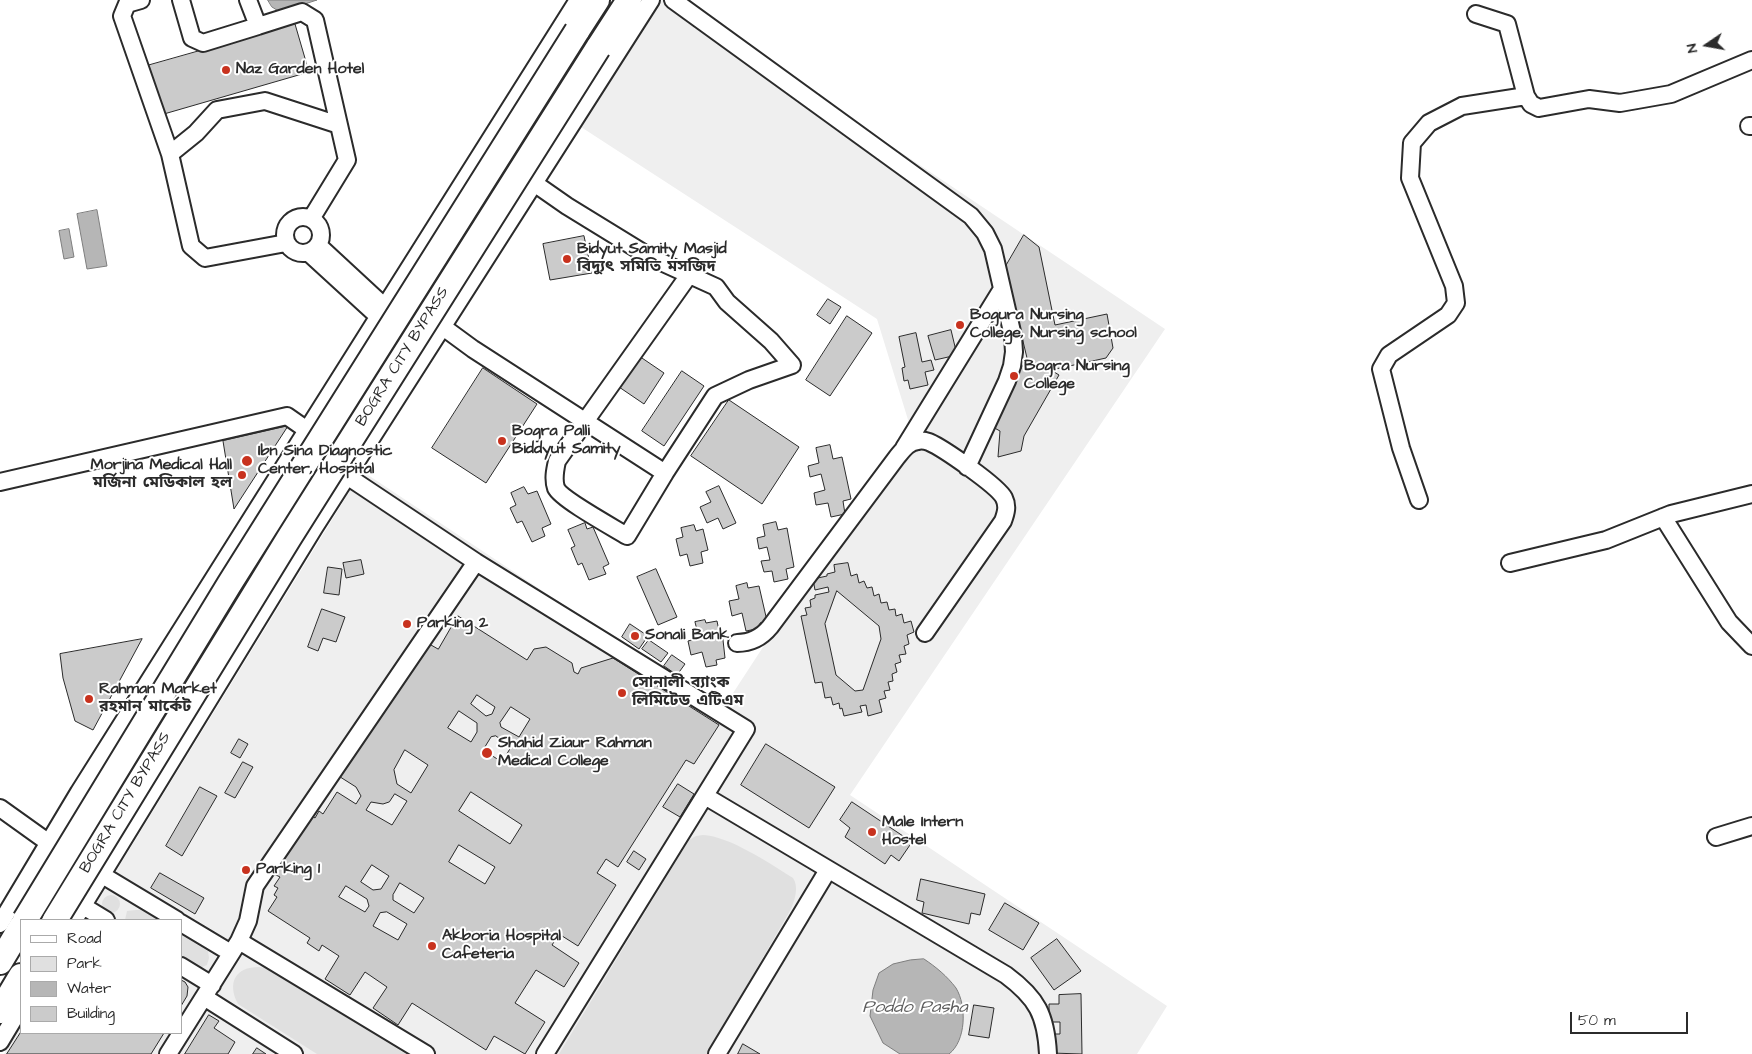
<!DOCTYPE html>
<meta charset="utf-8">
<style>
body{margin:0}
#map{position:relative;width:1752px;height:1054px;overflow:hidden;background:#fff;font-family:"Architects Daughter",sans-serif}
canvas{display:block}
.legend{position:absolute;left:20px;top:919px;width:162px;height:115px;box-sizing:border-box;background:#fff;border:1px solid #aaa;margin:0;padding:6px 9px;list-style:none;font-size:15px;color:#2b2b2b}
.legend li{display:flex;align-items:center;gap:10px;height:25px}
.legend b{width:25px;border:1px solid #aaa}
.north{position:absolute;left:1682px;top:20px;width:50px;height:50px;-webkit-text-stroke:4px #fff;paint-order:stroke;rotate:258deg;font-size:14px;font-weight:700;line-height:20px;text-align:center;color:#2b2b2b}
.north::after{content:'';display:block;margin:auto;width:18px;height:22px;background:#2b2b2b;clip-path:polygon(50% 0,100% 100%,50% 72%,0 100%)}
.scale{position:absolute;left:1570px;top:1012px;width:118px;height:22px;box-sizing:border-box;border:2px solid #2b2b2b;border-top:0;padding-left:6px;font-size:15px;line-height:18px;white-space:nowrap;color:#2b2b2b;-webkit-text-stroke:4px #fff;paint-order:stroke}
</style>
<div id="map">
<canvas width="1752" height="1054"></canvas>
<ul class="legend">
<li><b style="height:6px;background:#fff"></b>Road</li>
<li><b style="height:14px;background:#e0e0e0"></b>Park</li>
<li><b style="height:14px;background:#b6b6b6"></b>Water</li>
<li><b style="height:14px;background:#cbcbcb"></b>Building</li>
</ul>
<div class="north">N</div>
<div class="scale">50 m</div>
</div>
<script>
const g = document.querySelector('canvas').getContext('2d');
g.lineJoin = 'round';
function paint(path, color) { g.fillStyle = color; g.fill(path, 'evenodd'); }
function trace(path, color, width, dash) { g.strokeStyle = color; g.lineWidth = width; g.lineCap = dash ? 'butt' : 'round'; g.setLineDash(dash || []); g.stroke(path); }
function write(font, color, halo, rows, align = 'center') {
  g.font = font + ' "Architects Daughter","Noto Sans Bengali",sans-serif'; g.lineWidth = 4; g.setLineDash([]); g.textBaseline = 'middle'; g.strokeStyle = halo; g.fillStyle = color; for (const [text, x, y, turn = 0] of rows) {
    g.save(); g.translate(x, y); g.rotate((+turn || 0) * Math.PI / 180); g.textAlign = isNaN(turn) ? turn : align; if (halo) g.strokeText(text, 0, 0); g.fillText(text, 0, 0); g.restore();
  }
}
paint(new Path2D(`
 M662 0H673L1165 329 850 795 1167 1006 1137 1054H4L21 1026V1033H181V920H86L362 471 722 710 909 423 877 319 581 127Z`), '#efefef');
paint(new Path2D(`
 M703 835C729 836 771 864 793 878 799 887 795 899 791 909L707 1054H559L689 840 696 836Z
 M102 904a9 9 0 1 1 18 0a9 9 0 1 1-18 0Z
 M136 910H141L158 920H125L127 911Z
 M181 935 208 951 209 958 207 965 197 969 181 960Z
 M259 967 266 968 406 1054H317L238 1004C227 983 235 967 259 967Z`), '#e0e0e0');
const water = new Path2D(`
 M268 0H317L280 12 272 7Z
 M97 210 107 266 87 269 77 214Z
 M69 229 74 257 64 259 59 231Z
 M924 959C936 967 947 976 956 988 967 1006 966 1041 949 1054H900L883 1043 870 1016 873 990 879 973 893 964 910 960Z`);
paint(water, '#b6b6b6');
trace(water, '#7e7e7e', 1);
const building = new Path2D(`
 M295 24 309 72 157 116 143 67Z
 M1024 235 1039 247 1055 325 1107 314 1113 348 1106 358 1051 370 1059 375 1024 436 1021 451 998 457 1000 431 989 425 1027 358 1021 333 1016 334 1003 271Z
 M584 236 592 273 550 280 543 244Z
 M828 299 841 307 830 324 817 315Z
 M847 316 872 333 830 396 806 380Z
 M951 330 957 355 935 360 928 336Z
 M916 333 922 362 931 360 934 370 925 372 928 385 910 389 908 380 904 381 902 368 905 367 899 337Z
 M639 356 664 373 644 404 619 387Z
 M483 368 537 404 486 483 432 448Z
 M682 371 704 386 664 446 642 431Z
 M729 400 799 447 762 504 691 456Z
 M288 426 234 509 223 441Z
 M830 445 833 459 842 457 851 499 843 501 845 514 831 517 828 503 816 505 814 493 825 490 821 474 810 477 808 466 819 463 816 448Z
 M719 486 736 523 723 529 718 518 707 523 700 507 711 502 706 492Z
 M524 487 528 494 537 491 551 524 542 528 545 536 532 542 522 521 517 523 510 508 516 505 511 493Z
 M776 522 778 530 787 528 794 567 786 569 788 579 774 582 772 571 764 572 761 561 770 560 767 547 759 549 757 538 765 536 763 525Z
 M585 523 587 529 593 527 609 564 603 567 606 574 589 580 582 563 578 565 571 548 575 546 568 530Z
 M694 525 696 531 703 529 708 550 701 552 703 563 690 566 687 554 680 556 676 539 683 537 681 528Z
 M361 560 364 574 346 578 343 563Z
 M848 563 851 576 857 574 859 583 864 581 867 588 872 587 874 596 879 594 881 603 887 602 889 610 895 609 896 616 902 614 904 623 911 621 914 632 907 635 909 644 904 646 906 654 899 655 901 662 895 664 897 672 892 674 893 681 888 682 890 690 884 691 886 698 879 700 882 712 868 716 866 705 860 706 862 712 844 716 842 708 840 709 839 703 833 705 831 697 825 698 822 682 815 683 801 616 807 615 805 608 811 607 810 600 815 598V595L829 592 828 587 815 590 813 579 827 576V574L835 572 834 565ZM837 591 879 626 881 639 863 690 855 691 836 675 825 624Z
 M328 567 342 569 339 595 324 593Z
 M656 569 677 617 658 625 637 577Z
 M747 583 748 588 759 586 767 621 760 623 761 628 746 631 742 613 732 616 729 601 739 599 736 586Z
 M322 609 345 617 336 642 323 638 318 651 308 647Z
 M458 616 527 660 534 649 546 647 572 663 574 672 578 674 581 668 613 658 719 725 694 764 686 760 618 867 606 859 597 873 616 885 578 946 559 934 552 945 579 963 564 987 536 970 515 1003 545 1022 525 1054 494 1036 486 1050 412 1003 398 1025 373 1008 387 987 365 972 350 995 325 979 339 956 322 945 319 951 307 943 310 938 268 911 277 897 274 895 278 888 274 886 280 877 274 874 311 815 315 818 319 811 323 814 337 792 356 804 361 796 356 787 326 768 346 737 358 745 424 641 438 649ZM477 695 495 707 492 714 486 716 471 704ZM511 707 530 719 519 737 501 727 500 723ZM459 711 477 723V732L471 742 448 728ZM496 736 511 747 502 762 483 750 491 737ZM405 750 428 765 411 793 397 784 394 770ZM471 792 522 825 510 844 459 811ZM395 794 407 801 392 825 366 810 371 802 383 804 389 802ZM459 845 495 867 485 884 449 862ZM372 865 389 876 381 889 373 890 361 882ZM400 883 424 898 414 913 393 900V895ZM346 886 367 899 369 906 365 912 339 897ZM387 912 407 924 398 940 373 926 380 913Z
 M705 620 706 623 717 621 719 631H722L725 658 716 660 717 665 706 667 702 652 691 655 688 641 699 638 695 622Z
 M630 624 648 636 639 649 622 637Z
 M142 639 93 730 75 721 63 678 60 654Z
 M649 640 668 653 661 662 642 649Z
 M672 655 685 664 677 675 664 666Z
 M239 739 248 744 240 758 231 753Z
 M766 744 835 787 809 828 741 785Z
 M243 762 253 767 235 798 225 793Z
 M678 784 694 794 680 817 663 807Z
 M200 787 217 796 182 856 166 846Z
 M852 802 912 842 899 861 891 855 885 864 845 837 850 828 840 820Z
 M634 851 646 859 639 870 627 862Z
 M160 873 204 898 195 914 151 888Z
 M921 879 985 894 980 915 971 913 969 924 922 913 924 902 917 900Z
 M1005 903 1039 923 1023 950 989 930Z
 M1057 939 1081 971 1054 990 1031 958Z
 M181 980 185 982 188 987 187 996 181 1006Z
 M1081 994 1082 1054 1051 1053V1034H1060V1022H1049V1004H1059V995Z
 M974 1005 994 1008 989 1038 969 1035Z
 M209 1015 219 1021 214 1028 235 1042 228 1054H185Z
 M21 1032V1033H164L151 1054H7Z
 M743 1044 760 1054H738Z
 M257 1048 266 1054H253Z`);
paint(building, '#cbcbcb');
trace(building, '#2b2b2b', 1);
const minor = new Path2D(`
 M141 0 127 4 122 16 170 154
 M181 0 192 38 203 43 258 26
 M248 0 258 26 302 12 315 20 339 125
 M673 0 971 216 985 233 993 249 1013 336 1014 352 1012 366 1007 381 967 467
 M1476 14 1507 24 1526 96 1531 104 1539 108 1589 99 1620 103 1671 94 1752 60
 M1749 126H1752
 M534 183 567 206 650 257 716 287 727 302 771 341 792 365 749 380 715 396 665 473 627 536C614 528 561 499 556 488 553 479 555 470 557 461L689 275
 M285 235a18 18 0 1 1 36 0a18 18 0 1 1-36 0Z
 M286 243 205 258 191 246 170 154 196 133 217 110 265 101 339 125 347 160 311 219
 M318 245 385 307
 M308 252 379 317
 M443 327 473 349 665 473
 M904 448 1002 289
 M347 476 476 562 746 729 545 1054
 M0 482 287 416 307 430
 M1419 500 1401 448 1381 369 1389 355 1448 315 1456 303 1454 286 1410 178 1412 143 1429 123 1462 106 1526 96
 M1663 517 1729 622 1752 646
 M1510 563 1606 540 1671 514 1752 494
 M737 643C751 643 761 638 770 627L897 457C903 450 908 442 918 441 922 440 926 441 929 442 943 448 998 486 1004 498 1008 506 1006 513 1003 521L925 633
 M705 796 1006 975C1037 998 1046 1015 1048 1054
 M0 808 49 843 177 920
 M1716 837 1752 826
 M83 906 106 920
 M74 920 314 528 651 0
 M181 923 231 953
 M0 924 79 792 578 0
 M239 941 426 1054
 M181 966 212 985
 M204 997 294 1054
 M0 1042 21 1007
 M168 1054 239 941 248 921 255 886 476 562
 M717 1054 828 870`);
const highway = new Path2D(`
 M577 31 597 0
 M598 48 629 0
 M0 962 21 927
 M0 1011 21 976`);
trace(minor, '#2b2b2b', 20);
trace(highway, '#2b2b2b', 28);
trace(minor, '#fff', 16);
trace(highway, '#fff', 24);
const highwayBridge = new Path2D(`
 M25 920 230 583 577 31
 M55 920 289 538 598 48`);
trace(highwayBridge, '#2b2b2b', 28, []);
trace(highwayBridge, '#fff', 24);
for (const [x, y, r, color] of [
 [226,70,5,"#c8321e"],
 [567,259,5,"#c8321e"],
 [960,325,5,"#c8321e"],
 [1014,376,5,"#c8321e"],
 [502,441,5,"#c8321e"],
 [247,461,6,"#c8321e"],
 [242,475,5,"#c8321e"],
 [407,624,5,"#c8321e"],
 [635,636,5,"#c8321e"],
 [622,693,5,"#c8321e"],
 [89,699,5,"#c8321e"],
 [487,753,6,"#c8321e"],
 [872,832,5,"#c8321e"],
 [246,870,5,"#c8321e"],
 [432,946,5,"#c8321e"]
]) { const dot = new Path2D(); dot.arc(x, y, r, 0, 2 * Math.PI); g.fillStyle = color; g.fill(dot); trace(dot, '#fff', 2); }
write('bold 16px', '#2b2b2b', '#fff', [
 ["Naz Garden Hotel",236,70],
 ["Bidyut Samity Masjid",577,250],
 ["বিদ্যুৎ সমিতি মসজিদ",577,268],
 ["Bogura Nursing",970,316],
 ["College, Nursing school",970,334],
 ["Bogra Nursing",1024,367],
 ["College",1024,385],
 ["Bogra Palli",512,432],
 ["Biddyut Samity",512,450],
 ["Ibn Sina Diagnostic",258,452],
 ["Center, Hospital",258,470],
 ["Morjina Medical Hall",232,466,"right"],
 ["মর্জিনা মেডিকাল হল",232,484,"right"],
 ["Parking 2",417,624],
 ["Sonali Bank",645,636],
 ["সোনালী ব্যাংক",632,684],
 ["লিমিটেড এটিএম",632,702],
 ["Rahman Market",99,690],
 ["রহমান মার্কেট",99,708],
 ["Shahid Ziaur Rahman",498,744],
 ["Medical College",498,762],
 ["Male Intern",882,823],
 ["Hostel",882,841],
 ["Parking 1",256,870],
 ["Akboria Hospital",442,937],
 ["Cafeteria",442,955]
], 'left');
write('16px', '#2b2b2b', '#fff', [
 ["BOGRA CITY BYPASS",403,357,-58],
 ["BOGRA CITY BYPASS",126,803,-59]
]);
write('italic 18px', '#5c5c5c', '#fff', [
 ["Poddo Pasha",915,1008]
]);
</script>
